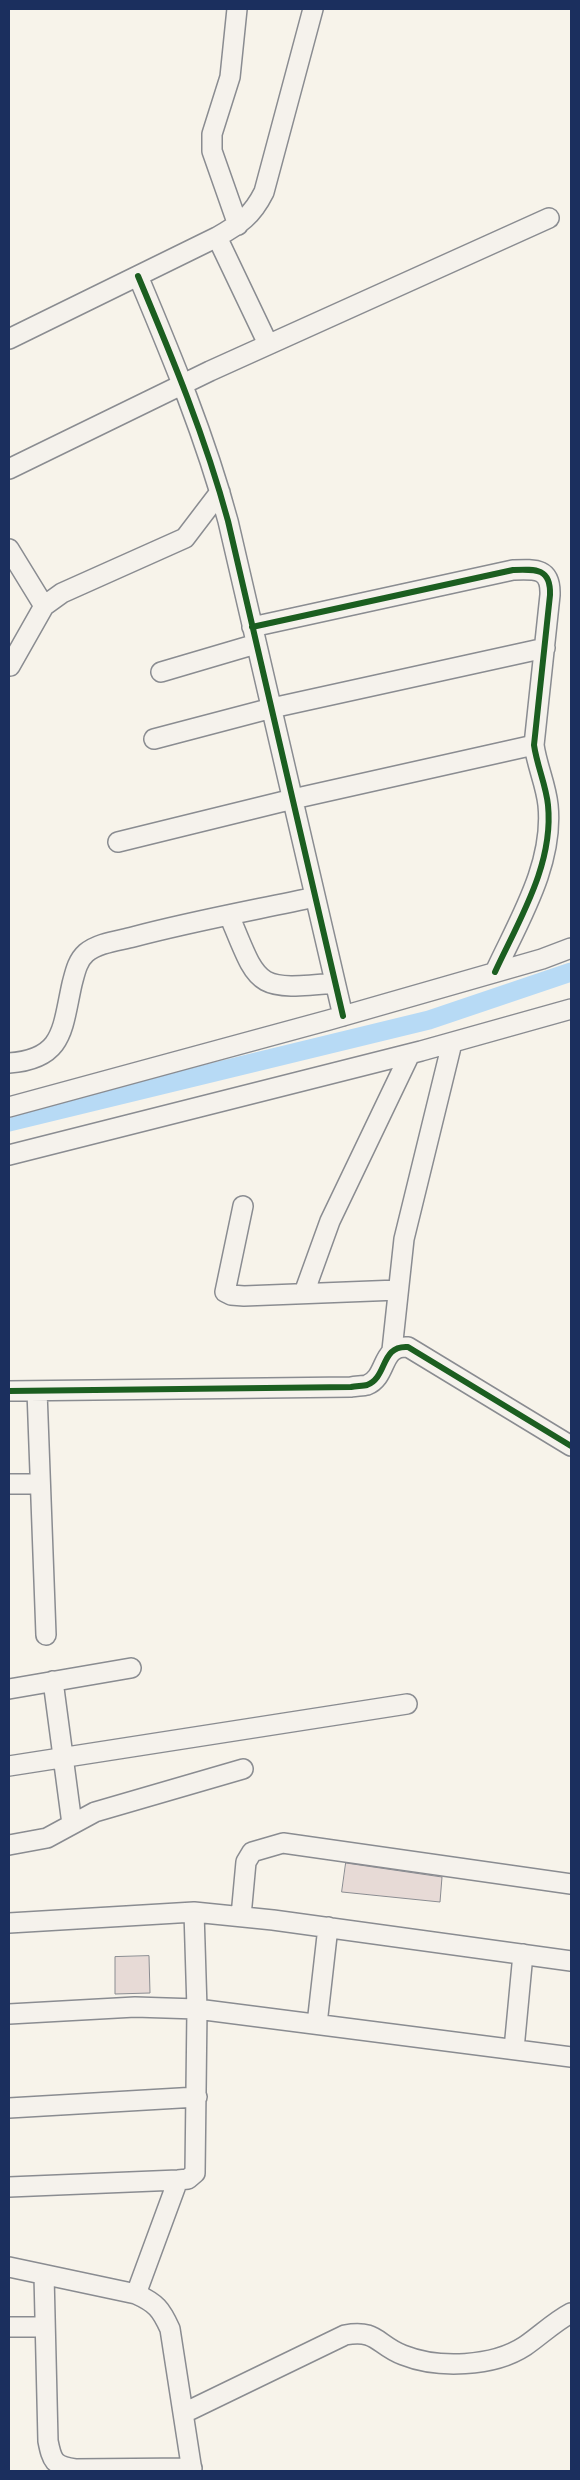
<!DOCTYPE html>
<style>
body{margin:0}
#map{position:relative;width:580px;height:2480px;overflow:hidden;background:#f7f3ea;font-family:Dekko,sans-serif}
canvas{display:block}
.frame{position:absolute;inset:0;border:10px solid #1b2f5e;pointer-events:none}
</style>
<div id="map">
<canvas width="580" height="2480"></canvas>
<div class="frame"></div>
</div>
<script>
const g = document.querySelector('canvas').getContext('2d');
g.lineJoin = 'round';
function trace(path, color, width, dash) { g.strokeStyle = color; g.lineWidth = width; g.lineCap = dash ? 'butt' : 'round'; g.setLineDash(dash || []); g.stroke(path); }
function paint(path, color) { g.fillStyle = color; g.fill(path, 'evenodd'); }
trace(new Path2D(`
 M9 1122 429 1020 571 972`), '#b7daf5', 19);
const building = new Path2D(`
 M346 1863 442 1877 440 1902 342 1892Z
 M149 1956 150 1993 115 1994V1957Z`);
paint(building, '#e7dad6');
trace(building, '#8a8c91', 1);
const minor = new Path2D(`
 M237 9 230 77 212 134V151L238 225
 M217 237 268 344
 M138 276C172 357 205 436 228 521L343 1016
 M9 339 217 237C240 224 252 216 264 192L313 9
 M9 469 210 371 549 218
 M9 549 44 606
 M252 627 513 570C536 569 551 568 550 595L534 745C537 766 546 785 548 805 554 864 519 920 495 972
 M10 666 44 606 62 593 185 538 220 492
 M161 672 256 644
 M154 739 272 708 545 648
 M118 842 293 799 534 745
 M229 915C259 987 254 991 335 983
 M9 1063C64 1059 62 1029 72 984 75 973 77 961 86 953 98 943 117 941 133 937 193 921 255 910 315 897
 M9 1107 329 1020 542 959 571 948
 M9 1155 421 1051 571 1009
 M243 1206 225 1292 231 1295 244 1296 398 1290
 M304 1293 330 1221 410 1054
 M392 1350 404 1239 452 1043
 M9 1391 351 1387C356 1386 363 1386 367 1385 388 1377 380 1345 408 1347L571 1446
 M37 1391 46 1635
 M9 1484H40
 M53 1681 72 1824
 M9 1689 131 1668
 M9 1766 407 1704
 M9 1845 47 1838 95 1812 243 1769
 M241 1916 246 1862 252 1852 283 1843 571 1884
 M9 1923 194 1912 273 1920 571 1961
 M9 2014 135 2007 197 2009 571 2057
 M317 2024 328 1927
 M514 2049 523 1954
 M9 2108 197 2097
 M9 2187 178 2180 188 2179 195 2173 197 2009 194 1912
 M9 2267 136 2294C156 2303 161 2309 170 2329L192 2471
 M44 2275 48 2441C52 2461 54 2466 75 2469L192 2468
 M136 2294 178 2180
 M9 2327H45
 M184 2413 345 2335C377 2329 377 2345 403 2355 438 2369 493 2367 525 2346 541 2335 554 2322 571 2313`);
trace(minor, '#8a8c91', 22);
trace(minor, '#f5f2ec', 19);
trace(new Path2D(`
 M138 276C172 357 205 436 228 521L343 1016
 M252 627 513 570C536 569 551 568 550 595L534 745C537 766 546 785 548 805 554 864 519 920 495 972
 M9 1391 351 1387C356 1386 363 1386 367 1385 388 1377 380 1345 408 1347L571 1446`), '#1b5e20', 6);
</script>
